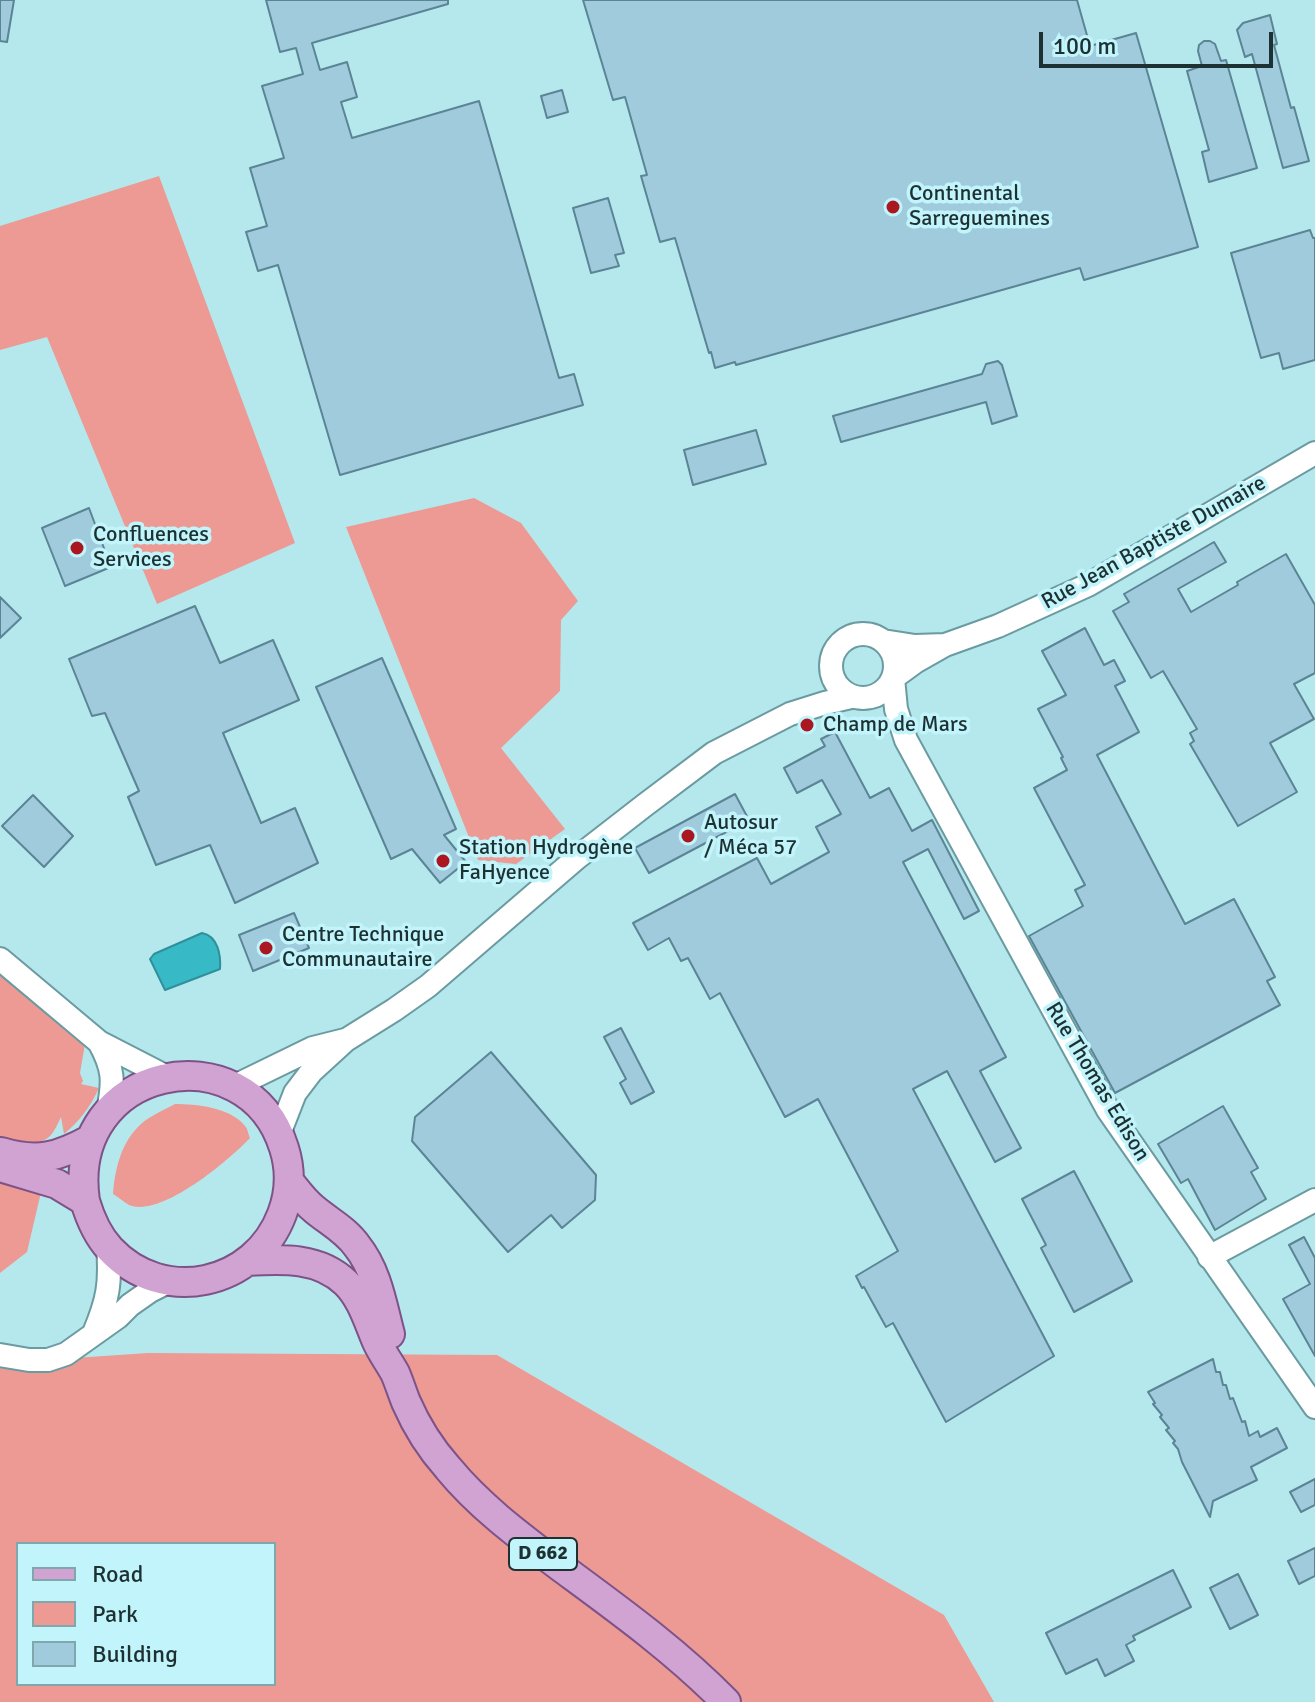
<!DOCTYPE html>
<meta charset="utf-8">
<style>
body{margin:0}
#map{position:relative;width:1315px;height:1702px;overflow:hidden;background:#b5e8ed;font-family:Signika,sans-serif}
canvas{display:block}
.legend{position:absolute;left:16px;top:1542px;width:260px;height:144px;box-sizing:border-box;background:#c2f5fb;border:2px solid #80a7ab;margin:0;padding:10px 14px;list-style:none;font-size:24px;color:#1d3133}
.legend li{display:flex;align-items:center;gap:16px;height:40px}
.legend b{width:40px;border:2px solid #80a7ab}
.scale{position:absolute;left:1039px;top:32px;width:234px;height:36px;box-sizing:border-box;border:4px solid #1d3133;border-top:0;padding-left:10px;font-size:24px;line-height:28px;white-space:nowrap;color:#1d3133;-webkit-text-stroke:6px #c2f5fb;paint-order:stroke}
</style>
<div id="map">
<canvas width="1315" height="1702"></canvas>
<ul class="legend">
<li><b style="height:10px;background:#d0a3d2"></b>Road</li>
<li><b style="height:22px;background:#ec9a93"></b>Park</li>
<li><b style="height:22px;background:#a0cbdd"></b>Building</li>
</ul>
<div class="scale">100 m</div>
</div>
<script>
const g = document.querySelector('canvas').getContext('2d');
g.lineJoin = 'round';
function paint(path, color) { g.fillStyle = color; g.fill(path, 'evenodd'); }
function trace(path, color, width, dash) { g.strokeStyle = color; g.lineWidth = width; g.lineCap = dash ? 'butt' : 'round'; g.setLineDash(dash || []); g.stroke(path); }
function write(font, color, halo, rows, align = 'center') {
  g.font = font + ' Signika,sans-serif'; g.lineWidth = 7; g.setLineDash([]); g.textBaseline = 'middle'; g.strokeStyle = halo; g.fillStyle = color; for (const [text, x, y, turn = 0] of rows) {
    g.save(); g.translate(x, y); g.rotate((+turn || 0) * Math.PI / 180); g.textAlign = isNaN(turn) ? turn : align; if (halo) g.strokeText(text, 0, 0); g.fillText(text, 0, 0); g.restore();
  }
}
paint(new Path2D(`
 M159 176 295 543 157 604 47 337 0 350V226Z
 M474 498 521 523 578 601 561 620 560 691 501 748 565 829 516 864 478 860 346 527Z
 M0 967 85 1044 80 1073 83 1081 81 1084 99 1088C90 1107 80 1121 64 1134L61 1117C58 1123 55 1130 51 1135 40 1147 13 1145 0 1138Z
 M175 1104C196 1104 230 1107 245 1126 248 1129 248 1134 250 1138 228 1161 161 1218 129 1205 124 1202 118 1197 113 1194 115 1169 121 1142 141 1124 150 1116 164 1110 175 1104Z
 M0 1181 42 1188 27 1252 0 1273Z
 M148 1353 497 1355 944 1615 994 1702H0V1363ZM18 1544H274V1684H18Z`), '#ec9a93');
const water = new Path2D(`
 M202 933C218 936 221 955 220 969L165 990 150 959 154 954Z`);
paint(water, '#37b9c6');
trace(water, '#2f909a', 2);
const building = new Path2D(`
 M0 0H14L7 42 0 41Z
 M266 0H448V4L312 43 320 70 347 62 357 97 341 102 352 138 479 101 559 378 574 374 583 405 340 475 278 265 258 271 246 232 267 226 250 168 284 158 262 86 303 74 296 48 280 52Z
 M583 0H1077L1090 46 1136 33 1198 247 1084 280 1080 268 736 365 735 362 715 368 711 352 709 353 675 238 660 242 641 176 647 175 625 97 613 100Z
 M1270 15 1277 44 1274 45 1291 108 1294 107 1309 161 1283 168 1252 54 1245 57 1237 30 1243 23Z
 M1204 41H1210L1215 44 1221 61 1226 60 1257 168 1209 182 1202 152 1209 150 1187 71 1202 66 1198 51 1199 45Z
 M562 90 568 112 547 118 541 96Z
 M608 198 624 253 615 255 619 266 591 273 573 208Z
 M1310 230 1313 238H1315V360L1283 369 1279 353 1261 358 1231 253Z
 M998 361 1002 365 1017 416 992 424 986 402 841 442 833 416 982 374 986 364Z
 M756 430 766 464 693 485 684 450Z
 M89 508 111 567 65 586 42 528Z
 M1214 542 1226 562 1178 589 1191 612 1238 585 1237 582 1286 554 1315 605V673L1294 684 1314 719 1270 743 1297 792 1238 826 1190 744 1194 741 1190 733 1197 729 1163 671 1151 678 1113 611 1129 602 1124 594Z
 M0 597 21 618 0 638Z
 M195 606 220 663 273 640 299 700 223 733 261 823 295 808 318 863 235 903 210 845 156 865 128 797 139 791 105 713 92 716 69 659Z
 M1085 628 1104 665 1114 660 1125 681 1115 686 1139 732 1097 755 1185 924 1234 899 1275 977 1267 981 1280 1005 1115 1093 1029 936 1083 906 1075 890 1085 885 1034 788 1067 770 1061 758 1063 757 1038 709 1066 695 1042 651Z
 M382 658 456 829 444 835 466 862 440 883 412 849 391 859 316 687Z
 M835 732 870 798 889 788 912 831 932 820 979 911 964 919 928 849 903 862 1006 1057 980 1071 1021 1148 995 1162 947 1071 913 1089 1054 1356 946 1422 893 1323 886 1327 864 1287 862 1288 856 1276 898 1251 818 1099 785 1117 720 993 710 999 688 958 681 961 669 938 648 950 633 923 757 858 771 884 829 852 816 827 841 814 822 780 797 793 784 768 825 746 821 739Z
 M735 794 749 820 649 873 635 848Z
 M33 795 73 836 44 867 2 826Z
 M294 913 309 948 253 971 239 935Z
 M621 1028 654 1092 631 1104 620 1083 626 1079 604 1037Z
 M491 1052 596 1175 595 1200 562 1228 551 1215 508 1252 412 1141 415 1117Z
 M1223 1106 1258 1168 1251 1172 1266 1199 1215 1230 1188 1179 1181 1183 1158 1144Z
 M1074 1171 1132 1281 1074 1312 1041 1248 1046 1245 1022 1199Z
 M1304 1237 1315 1258V1356L1283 1299 1310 1284 1289 1245Z
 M1213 1359 1216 1372H1220L1223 1385H1226L1230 1399 1233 1398 1242 1422 1245 1421 1249 1436 1258 1431 1260 1437 1277 1428 1287 1448 1251 1467 1257 1480 1213 1501 1210 1517 1182 1462 1178 1449 1173 1443 1175 1441 1166 1430 1169 1428 1160 1417 1162 1415 1153 1404 1155 1403 1148 1392Z
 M1315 1479V1505L1301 1512 1290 1492Z
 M1315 1548V1576L1299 1584 1288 1561Z
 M1173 1570 1191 1607 1133 1636 1135 1640 1126 1645 1134 1661 1105 1676 1097 1659 1066 1674 1046 1633Z
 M1238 1574 1258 1615 1230 1629 1210 1588Z`);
paint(building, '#a0cbdd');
trace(building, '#5b8495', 2);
const minor = new Path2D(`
 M831 666a32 32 0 1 1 64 0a32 32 0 1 1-64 0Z
 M883 641 915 646 945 645 915 662 893 678 896 709 906 740 1108 1110 1315 1407
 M945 645 998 626 1088 585 1315 453
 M0 959 99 1042 167 1077
 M99 1042C114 1069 114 1081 108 1111
 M233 1087 313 1048 345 1040
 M279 1134 295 1093 311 1072 346 1040 394 1010 428 986 578 857 645 805 714 753 790 714 825 703 851 697
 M1209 1257 1315 1200
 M94 1333C108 1300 111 1283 108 1247
 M0 1355 29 1360H48L66 1354 118 1317 130 1305 150 1291 170 1281`);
const major = new Path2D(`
 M1 1152C38 1163 58 1157 91 1139
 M0 1167 57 1184 85 1201C90 1218 97 1235 110 1249 163 1306 255 1286 282 1214 290 1193 291 1170 284 1148 247 1029 65 1065 85 1201
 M289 1181C297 1191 304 1201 314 1209 328 1221 346 1230 357 1246 377 1271 382 1304 390 1334
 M248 1261C283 1259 319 1257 346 1283 362 1299 368 1321 377 1342 382 1353 389 1362 395 1373 399 1382 402 1392 406 1402 416 1425 431 1449 448 1468 480 1507 521 1537 562 1568 619 1610 676 1651 726 1702`);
trace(minor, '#6a9ba0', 26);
trace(major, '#7d5387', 32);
trace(minor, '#fff', 22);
trace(major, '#d0a3d2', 28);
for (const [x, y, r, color] of [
 [893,207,8,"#ab1721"],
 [77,548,8,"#ab1721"],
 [807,725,8,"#ab1721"],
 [688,836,8,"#ab1721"],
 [443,861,8,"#ab1721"],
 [266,948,8,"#ab1721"]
]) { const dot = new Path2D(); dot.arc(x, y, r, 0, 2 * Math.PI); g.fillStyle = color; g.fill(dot); trace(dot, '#c2f5fb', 3); }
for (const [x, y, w] of [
 [543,1554,68]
]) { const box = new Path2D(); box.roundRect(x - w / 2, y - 16, w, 32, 6); g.fillStyle = '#c2f5fb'; g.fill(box); trace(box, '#1d3133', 2); }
write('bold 20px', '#1d3133', null, [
 ["D 662",543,1554]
]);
write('22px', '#1d3133', '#c2f5fb', [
 ["Continental",909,194],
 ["Sarreguemines",909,219],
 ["Confluences",93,535],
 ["Services",93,560],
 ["Champ de Mars",823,725],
 ["Autosur",704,823],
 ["/ Méca 57",704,848],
 ["Station Hydrogène",459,848],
 ["FaHyence",459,873],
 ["Centre Technique",282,935],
 ["Communautaire",282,960]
], 'left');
write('22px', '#1d3133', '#c2f5fb', [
 ["Rue Jean Baptiste Dumaire",1154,543,-29],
 ["Rue Thomas Edison",1097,1082,59]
]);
</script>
